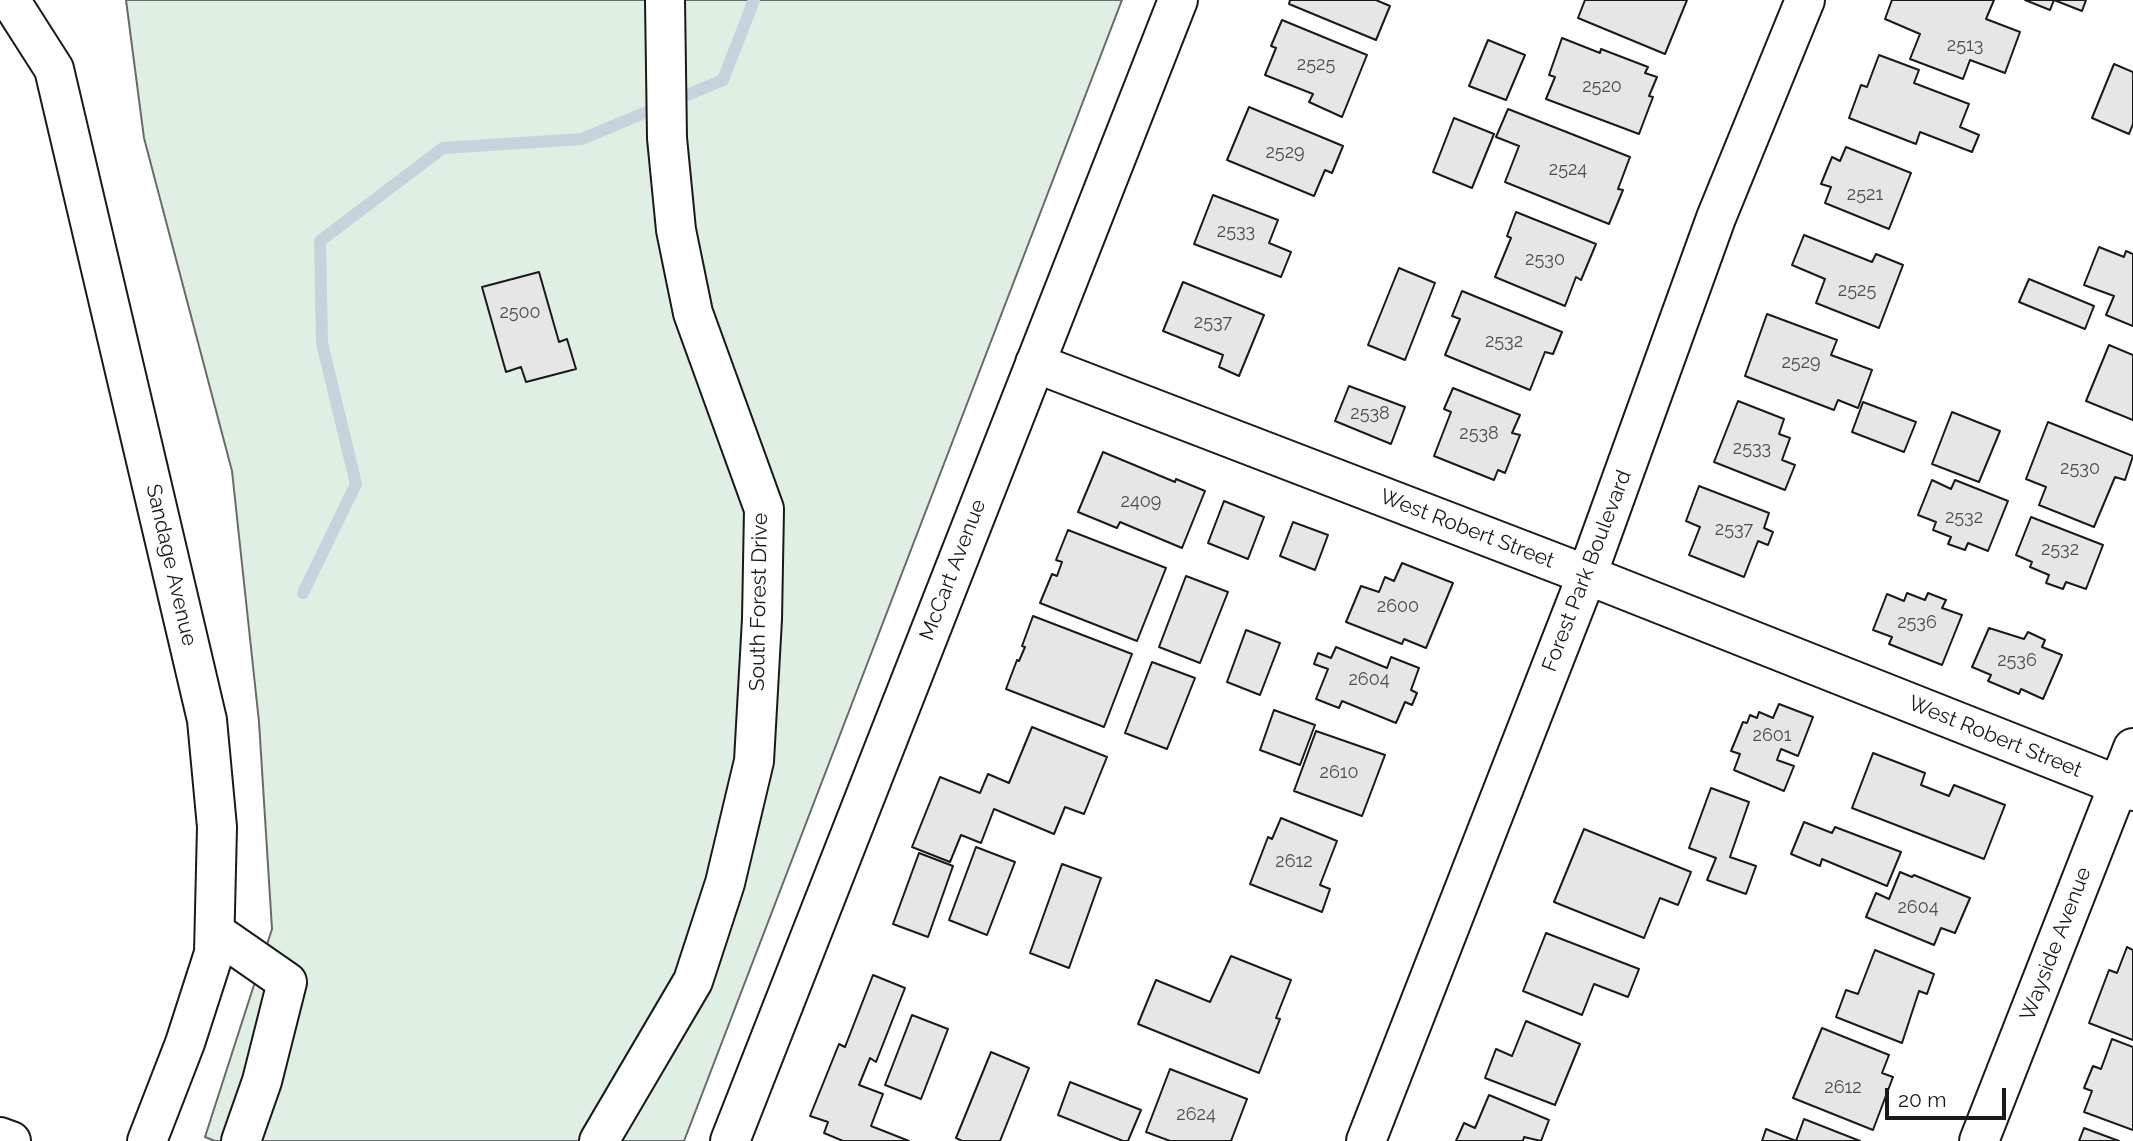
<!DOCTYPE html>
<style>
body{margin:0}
#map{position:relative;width:2133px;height:1141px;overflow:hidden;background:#fff;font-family:Raleway,sans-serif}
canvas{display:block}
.scale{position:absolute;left:1885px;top:1088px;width:121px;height:32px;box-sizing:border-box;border:4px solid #1a1a1a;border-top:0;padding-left:9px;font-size:21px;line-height:24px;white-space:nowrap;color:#1a1a1a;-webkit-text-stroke:5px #fff;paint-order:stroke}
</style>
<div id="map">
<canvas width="2133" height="1141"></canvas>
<div class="scale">20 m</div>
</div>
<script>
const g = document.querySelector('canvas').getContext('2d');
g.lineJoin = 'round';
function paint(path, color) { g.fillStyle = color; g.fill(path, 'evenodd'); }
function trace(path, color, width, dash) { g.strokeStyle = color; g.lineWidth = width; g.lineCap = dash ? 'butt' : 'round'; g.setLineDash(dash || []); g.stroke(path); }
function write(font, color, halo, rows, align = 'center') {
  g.font = font + ' Raleway,sans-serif'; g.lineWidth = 5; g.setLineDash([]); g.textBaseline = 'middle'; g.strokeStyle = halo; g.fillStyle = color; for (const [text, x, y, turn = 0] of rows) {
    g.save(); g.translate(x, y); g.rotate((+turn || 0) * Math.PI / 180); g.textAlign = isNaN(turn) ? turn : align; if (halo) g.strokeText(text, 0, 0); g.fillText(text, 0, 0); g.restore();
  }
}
const green = new Path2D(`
 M126 0H1122L684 1141H215L205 1137 272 929 259 722 232 471 144 138Z`);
paint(green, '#e0efe3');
trace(green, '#6a6a6a', 2);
trace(new Path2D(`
 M303 593 356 484 322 343 320 241 443 148 582 139 723 80 754 0`), '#c6d2dc', 12);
const building = new Path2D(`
 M1290 0H1376L1390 6 1376 40 1289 4Z
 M1585 0H1687L1665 54 1578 18Z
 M1892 0H1994L1986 19 2020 32 2005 73 1970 60 1963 79 1910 59 1920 34 1885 19Z
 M2025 0H2054L2050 10Z
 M2054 0H2086L2082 11Z
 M1282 20 1367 55 1342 117 1309 102 1313 94 1265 75 1276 48 1271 46Z
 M1562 38 1600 53 1601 49 1648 67 1645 73 1657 77 1649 96 1653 97 1639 134 1546 99 1555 77 1549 75Z
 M1488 40 1525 55 1506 100 1469 86Z
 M1879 55 1919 70 1914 83 1969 104 1960 127 1979 135 1972 152 1920 132 1916 144 1849 118 1861 85 1867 87Z
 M2114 64 2133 72V124L2129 134 2092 118Z
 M1249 107 1343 146 1332 173 1325 170 1314 196 1227 160Z
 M1508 109 1630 157 1618 189 1623 190 1609 224 1505 182 1519 146 1496 137Z
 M1454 118 1494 134 1472 188 1433 172Z
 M1846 147 1911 173 1889 229 1825 203 1831 187 1821 184 1832 157 1840 161Z
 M1213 195 1278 220 1269 243 1291 252 1281 277 1194 244Z
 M1516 212 1596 244 1581 280 1576 277 1565 306 1495 277 1511 238 1507 236Z
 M1804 235 1872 262 1876 254 1903 265 1879 328 1816 303 1825 279 1792 265Z
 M2099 247 2124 257 2126 251 2133 254V326L2106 315 2114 296 2084 285Z
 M1399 268 1435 283 1405 360 1368 345Z
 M539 272 559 342 567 339 576 369 526 382 521 367 506 372 482 287Z
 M2029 279 2094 306 2085 329 2019 302Z
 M1183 282 1264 315 1239 376 1219 367 1223 355 1163 331Z
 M1462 291 1562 332 1553 354 1545 352 1530 390 1445 355 1460 319 1452 316Z
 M1767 314 1837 340 1831 355 1872 370 1858 408 1838 400 1834 410 1745 376Z
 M2109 345 2133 355V420L2086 401Z
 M1349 386 1405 407 1391 444 1335 421Z
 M1453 388 1520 415 1512 433 1520 435 1505 473 1498 470 1494 480 1434 456 1451 412 1444 409Z
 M1738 401 1784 419 1779 434 1790 438 1782 460 1795 465 1785 490 1714 462Z
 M1863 402 1916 422 1904 452 1852 432Z
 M1952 412 2000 431 1979 482 1932 464Z
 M2048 422 2133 456 2125 480 2115 477 2094 527 2039 505 2046 487 2026 479Z
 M1103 452 1175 482 1176 479 1205 491 1182 548 1120 522 1117 528 1078 512Z
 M1932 480 1951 489 1955 480 2008 501 1988 551 1968 543 1965 550 1948 544 1951 537 1933 530 1936 522 1918 515Z
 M1699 486 1769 513 1764 528 1773 532 1768 545 1758 541 1744 577 1689 555 1700 527 1686 521Z
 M1224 501 1264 517 1248 559 1208 543Z
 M2031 517 2103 545 2086 589 2066 582 2063 589 2046 583 2049 575 2030 567 2032 562 2016 555Z
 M1293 522 1328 535 1315 570 1280 556Z
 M1068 530 1166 568 1137 641 1040 603 1052 574 1057 576 1062 562 1056 560Z
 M1402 563 1453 583 1426 648 1404 639 1402 644 1346 622 1361 586 1379 592 1385 577 1394 581Z
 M1186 576 1228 592 1200 663 1159 647Z
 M1907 593 1925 600 1928 593 1946 600 1942 608 1962 615 1942 665 1889 644 1892 637 1873 630 1887 594 1904 601Z
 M1033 616 1132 654 1104 727 1006 689 1017 660 1019 661 1025 647 1022 646Z
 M1989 628 2024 639 2028 632 2045 640 2042 647 2062 655 2043 699 2021 689 2019 694 1988 681 1991 675 1972 667Z
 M1246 630 1280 643 1260 695 1227 682Z
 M1336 647 1387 668 1391 657 1419 668 1411 690 1417 693 1412 705 1405 702 1396 723 1342 701 1339 708 1316 699 1328 669 1314 664 1318 653 1331 658Z
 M1152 662 1195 678 1167 749 1125 733Z
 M1779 704 1813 717 1798 756 1781 749 1777 760 1794 766 1784 791 1734 770 1740 754 1731 751 1743 722 1747 723 1750 715 1757 718 1759 712 1773 718Z
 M1274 710 1315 725 1300 765 1260 750Z
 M1032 727 1107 757 1084 814 1065 807 1054 834 994 809 981 843 961 835 950 862 912 847 940 777 980 793 988 774 1009 783Z
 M1316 731 1385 755 1362 816 1294 791Z
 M1873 753 1925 773 1921 785 1949 796 1954 785 2005 805 1984 859 1852 808Z
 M1711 788 1749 802 1730 857 1756 866 1746 894 1707 880 1716 858 1689 848Z
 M1281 818 1337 841 1320 885 1330 889 1322 912 1250 884 1268 837 1272 839Z
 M1804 822 1832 833 1835 827 1901 852 1887 886 1822 859 1820 866 1791 854Z
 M1584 829 1691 872 1678 905 1660 898 1644 938 1554 902Z
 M976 847 1015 862 987 935 949 920Z
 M919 853 953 866 928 937 893 924Z
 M1062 864 1101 878 1069 968 1030 953Z
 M1900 872 1912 877 1914 875 1970 898 1955 933 1941 928 1934 945 1866 917 1876 893 1889 899Z
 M1546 933 1639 969 1628 997 1594 984 1582 1015 1523 991Z
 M2127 947 2133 950V1040L2089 1023 2109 970 2117 973Z
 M1875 950 1934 974 1927 994 1919 991 1902 1043 1836 1017 1846 990 1858 994Z
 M1231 956 1291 980 1276 1018 1280 1019 1259 1073 1138 1024 1156 980 1210 1002Z
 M873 975 905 988 876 1062 870 1058 859 1085 883 1094 871 1126 909 1141H843L824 1133 828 1122 810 1116 839 1044 845 1047Z
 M912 1015 948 1029 921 1099 885 1085Z
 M1526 1021 1580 1044 1555 1105 1485 1078 1496 1049 1512 1056Z
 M1822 1028 1889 1055 1882 1073 1893 1077 1873 1130 1793 1098Z
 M2112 1039 2133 1047V1130L2084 1112 2092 1091 2084 1088 2093 1066 2101 1069Z
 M991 1052 1029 1068 1000 1141H962L956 1138Z
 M1170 1069 1247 1099 1231 1141H1170L1146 1132Z
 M1070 1082 1141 1110 1128 1141H1123L1058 1115Z
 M1489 1095 1549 1120 1541 1141 1524 1137 1523 1141H1456L1464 1123 1475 1128Z
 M1804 1119 1860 1141H1762L1766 1129 1796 1141Z
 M2084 1128 2119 1141H2079Z`);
paint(building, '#e6e6e6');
trace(building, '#1a1a1a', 2);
const minor = new Path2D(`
 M10 0 54 69 207 720 217 827 214 953 185 1043 147 1141
 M1035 363 1587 575 2133 791
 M215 932 287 982 262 1081 241 1141
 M0 1137 11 1141
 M599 1141 693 981 725 883 754 761 762 619 764 509 693 313 676 230 667 138 665 0
 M730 1141 1178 0
 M1366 1141 1587 575 1716 218 1805 0
 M1979 1141 2133 748`);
trace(minor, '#1a1a1a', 42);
trace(minor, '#fff', 38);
write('18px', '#4d4d4d', null, [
 ["2513",1965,46],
 ["2525",1316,65],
 ["2520",1602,87],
 ["2529",1285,153],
 ["2524",1568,170],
 ["2521",1865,195],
 ["2533",1236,232],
 ["2530",1545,260],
 ["2525",1857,291],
 ["2500",520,313],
 ["2537",1213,323],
 ["2532",1504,342],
 ["2529",1801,363],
 ["2538",1370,414],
 ["2538",1479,434],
 ["2533",1752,449],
 ["2530",2080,469],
 ["2409",1141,502],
 ["2532",1964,518],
 ["2537",1734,530],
 ["2532",2060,550],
 ["2600",1398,607],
 ["2536",1917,623],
 ["2536",2017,661],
 ["2604",1369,680],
 ["2601",1772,736],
 ["2610",1339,773],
 ["2612",1294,862],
 ["2604",1918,908],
 ["2612",1843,1088],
 ["2624",1196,1115]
]);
write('21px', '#1a1a1a', '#fff', [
 ["West Robert Street",1467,529,21],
 ["Sandage Avenue",171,565,77],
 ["McCart Avenue",953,570,-69],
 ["Forest Park Boulevard",1587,571,-69],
 ["South Forest Drive",759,602,-89],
 ["West Robert Street",1995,737,22],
 ["Wayside Avenue",2056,944,-69]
]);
</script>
